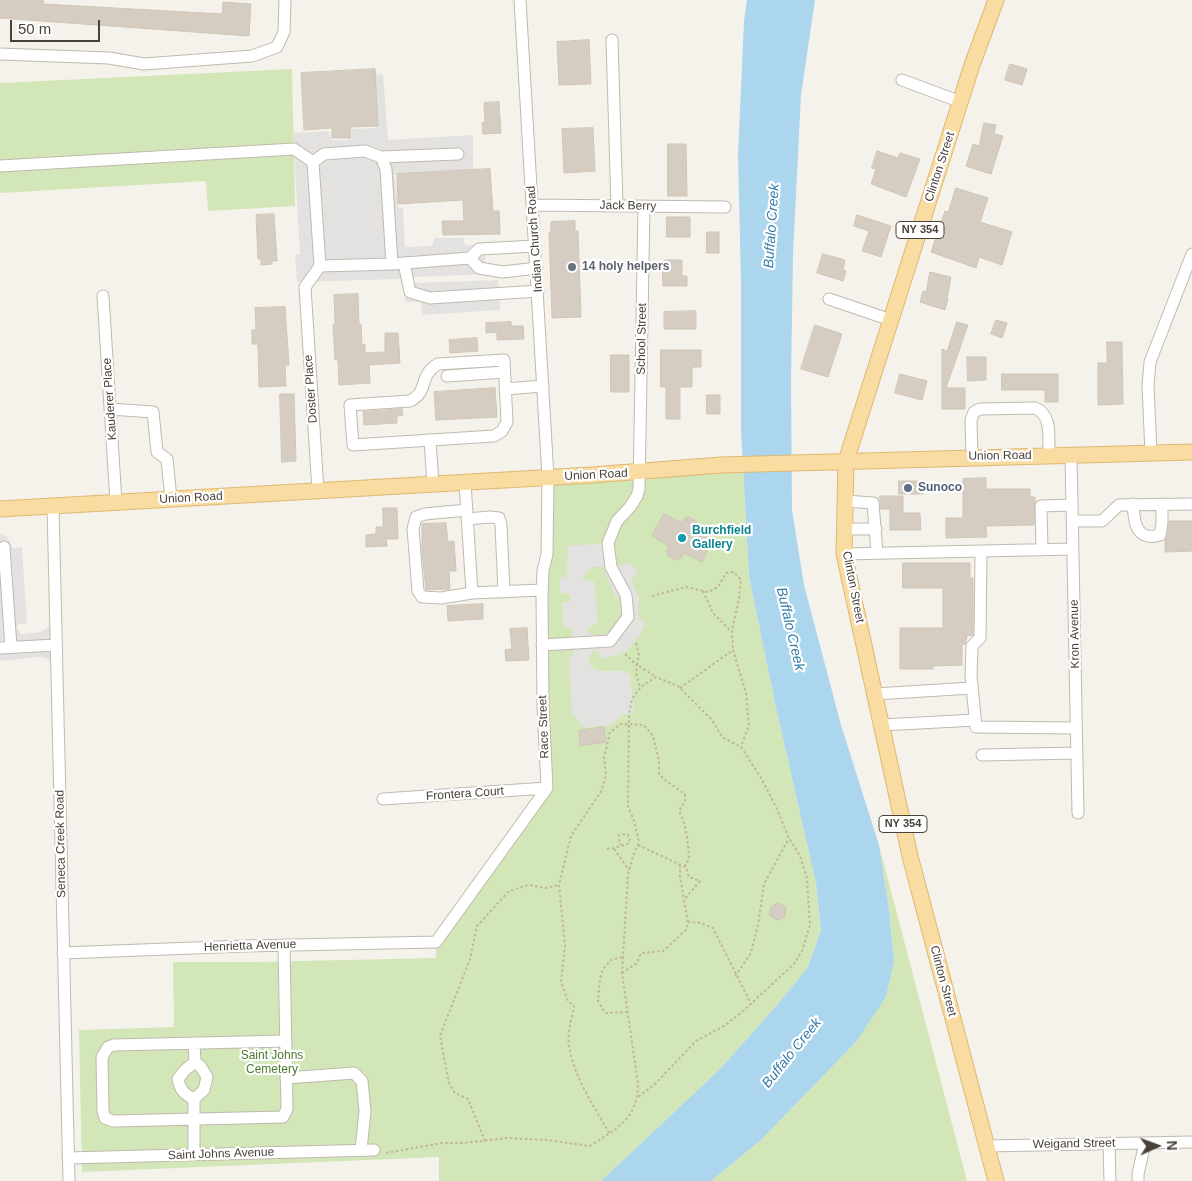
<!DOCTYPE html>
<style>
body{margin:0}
#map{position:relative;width:1192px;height:1181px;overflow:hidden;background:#f5f2ec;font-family:Arial,sans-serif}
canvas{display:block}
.north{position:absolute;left:1132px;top:1121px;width:50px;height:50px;-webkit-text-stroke:4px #fff;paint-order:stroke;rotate:88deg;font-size:14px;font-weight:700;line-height:20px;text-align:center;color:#494239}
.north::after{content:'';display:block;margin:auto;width:18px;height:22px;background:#494239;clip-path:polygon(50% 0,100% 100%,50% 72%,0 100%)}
.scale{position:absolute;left:10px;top:20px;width:90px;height:22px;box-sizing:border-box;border:2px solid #494239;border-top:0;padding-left:6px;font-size:15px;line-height:18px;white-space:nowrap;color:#494239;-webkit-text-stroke:4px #fff;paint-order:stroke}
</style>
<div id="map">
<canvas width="1192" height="1181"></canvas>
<div class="north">N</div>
<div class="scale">50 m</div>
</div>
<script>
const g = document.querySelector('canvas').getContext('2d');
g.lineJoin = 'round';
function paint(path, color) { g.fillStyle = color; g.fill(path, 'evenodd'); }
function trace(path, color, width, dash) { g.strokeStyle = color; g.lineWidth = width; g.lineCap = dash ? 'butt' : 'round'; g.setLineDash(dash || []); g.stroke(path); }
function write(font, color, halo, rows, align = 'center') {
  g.font = font + ' Arial,sans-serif'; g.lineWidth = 4.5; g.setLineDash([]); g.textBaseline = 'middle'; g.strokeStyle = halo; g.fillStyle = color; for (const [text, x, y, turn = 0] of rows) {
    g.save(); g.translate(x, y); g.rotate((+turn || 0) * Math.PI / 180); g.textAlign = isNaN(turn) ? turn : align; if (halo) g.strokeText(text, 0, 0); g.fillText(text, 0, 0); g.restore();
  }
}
paint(new Path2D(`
 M292 69 295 206 208 211 206 181 0 193V83Z
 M743 467 749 576 776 708 816 883 821 930 808 967 778 1004 720 1069 601 1181H439V1157L82 1172 79 1030 174 1027 173 962H254L436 958V942L547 788 543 706 548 477Z
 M879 845 967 1181H711L761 1140 856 1042 886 997 894 960 889 909Z`), '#d3e6b7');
paint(new Path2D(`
 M383 74 388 140 473 135V172L395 174 398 208H403L405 247 432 246 434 238H463L465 245 484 244 486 274 414 277V283L498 280 500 310 422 315 421 302H406L401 279 297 282 295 255 300 254 293 133 328 131 332 140H348V129L376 128 373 75Z
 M0 533 7 537 13 548 22 547 27 623 18 624 17 629 21 634 41 632 50 625 52 664 46 658 39 657 0 661Z
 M613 543 614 560 620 566 630 562 638 574 632 578V583L639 598 638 618 646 622 639 637 628 649 617 655 602 659 598 650 593 651 589 657 591 667 599 671H624L630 675 634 708 632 714H624L610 725 585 728 572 714 569 659 573 656 572 628 563 626 562 603 569 602 571 598 569 594 560 593V578L567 576 568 546ZM592 567H603L616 598 622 595 625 617 614 629 605 634 592 635 587 628 598 623 594 581H586L582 577Z`), '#e4e2e0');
paint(new Path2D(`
 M747 0H815L801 95 793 254 791 381 792 510 804 585 841 725 879 845 889 909 894 961 886 997 856 1042 761 1140 711 1181H601L720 1069 778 1004 808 967 821 930 816 883 776 708 749 576 741 430V282L738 155 744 21Z`), '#acd6ed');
const building = new Path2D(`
 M0 0H34L44 1 43 4 222 14 223 2 251 4 249 36 0 18Z
 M589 40 591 84 559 85 557 42Z
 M1010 64 1027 69 1022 85 1005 80Z
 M375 69 378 126 350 127V138H332V128L304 130 301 73Z
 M499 102 501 133 483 134 482 123 485 122 484 103Z
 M984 123 996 125 994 134 1003 136 991 174 966 166 973 144 979 146Z
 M593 128 595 171 564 173 562 129Z
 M668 144H686L687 196H668Z
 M877 151 898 158 900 153 920 159 906 197 871 184 876 169 872 168Z
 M490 169 493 211H499L500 234 443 235 442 221H464L463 200 398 204 397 174Z
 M956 188 988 198 980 222 1012 232 1002 265 979 257 976 268 931 252 945 211 948 212Z
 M274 214 277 261H272V264L261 265V259H258L256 215Z
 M857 215 891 226 881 257 862 251 869 231 854 226Z
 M667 217H690V237H667Z
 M575 221V231H578L581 317 552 318 549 232H551V222Z
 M707 232H719V253H707Z
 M823 254 845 260 843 270 846 271 843 281 817 273Z
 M665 260H682V276H687V286H663L662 266H665Z
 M930 272 951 277 947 299H948L945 310 920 302 923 291 926 292Z
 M358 294 359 324H361L362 345 365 344V353L385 352V333H398L400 363 369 365 370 383 339 385 338 360H335L333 325H335L334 295Z
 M285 307 289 365H285L286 386 259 387 258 344H252V330H256L255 308Z
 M696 311V329H664V312Z
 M996 320 1007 323 1002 338 991 334Z
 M511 322V326H523L524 339 497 340V332L486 333V323Z
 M957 322 968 325 946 388H965V409H942V349L947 351Z
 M815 325 842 334 828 377 801 369Z
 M477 338 478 351 450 353 449 340Z
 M1107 342H1122L1123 404 1098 405V363H1107Z
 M661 350H701V367H692V387H680V419H666V387H661Z
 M611 355H629V392H611Z
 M967 357H986V380L968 381Z
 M900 374 927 381 922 400 895 393Z
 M1002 374H1058V402H1045V390H1002Z
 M495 388 497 417 436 420 434 392Z
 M280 394H294L296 461 282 462Z
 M707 395H720V414H707Z
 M402 409 403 415 397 416V423L364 425 363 412Z
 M986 478V489H1030V497H1035L1034 525 986 526 987 537 946 538V518H963V479Z
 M899 481H923V494H899Z
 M880 496H903V513H920L921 530H890V509H881Z
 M383 508H397L398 539H386L387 546 366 547V535L376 534V527H383Z
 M664 514 682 523 685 518 689 517 696 521 698 525 695 530 713 539 702 562 684 553 681 558 675 560 668 556 667 551 669 546 652 536Z
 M1170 521H1192V551L1165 552V540L1167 536Z
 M446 523 448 542 454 541 456 571H449L450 589 426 590 422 551V524Z
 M903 563H970V578H973V635L967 636 965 644 962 645V665L933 666V669H900V628H943V588H903Z
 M483 604V619L448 621 447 606Z
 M527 628 529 660 506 661 505 650 512 649 510 629Z
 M604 727 606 742 580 746 579 731Z
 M779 903 786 908 785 917 777 920 769 915 771 907Z`);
paint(building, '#d6cdc2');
trace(building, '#d0c5b5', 1);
const minor = new Path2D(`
 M612 40 617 206
 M0 54 109 58 144 64 252 56 277 47 284 32 285 0
 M902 80 961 102
 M458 154 381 157 365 151 324 154 313 162 320 266 392 264 470 258 479 249 535 246
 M381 157 386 169 392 264
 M0 166 294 149 313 162
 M532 205 725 207
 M470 258 479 268 503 272 537 268
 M404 263 410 292 430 298 538 291
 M103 296 116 502
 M829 299 891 320
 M504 360 507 422 502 431 494 436 353 445 350 405 410 401C430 391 417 377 438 364Z
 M447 376 504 372
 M505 389 543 386
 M110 409 153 412 157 452 167 459 171 499
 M430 440 433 484
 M1151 453 1148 386 1150 362 1192 254
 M1071 455 1078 813
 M972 457 971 420 974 412 980 409 1035 408C1053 415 1048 438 1049 455
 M465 482 472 593 542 590
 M318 491 305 287 320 266
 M845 501 873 503 877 553
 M1133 504C1134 522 1136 542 1160 535L1162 523V504
 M53 506 69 1181
 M467 510 425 514 416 517 413 529 418 591 422 597 441 598 472 593
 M467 519 490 517 499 518 501 525 504 592
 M1073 521H1102L1119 505 1192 504
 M845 529H876
 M4 547 11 647
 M1042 550 1041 506 1072 505
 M981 552 980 638 972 646 971 676 976 727 1076 728
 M844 554 1073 549
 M542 645 610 641 628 617 626 595 611 567 608 543 617 521 630 507 637 496 639 489 644 206
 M0 648 56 645
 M875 694 972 688
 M882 725 975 720
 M982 755 1077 753
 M383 799 547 788
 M284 945 287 1109 283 1117 113 1121 105 1118 103 1111 102 1057 108 1047 114 1045 286 1041
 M63 953 245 946 436 942 547 788 543 706 542 596 543 571 547 554 548 477 520 0
 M194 1043 195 1062 201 1067 207 1077 204 1090 194 1099V1154
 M286 1078 354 1073 362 1081 365 1111 361 1150
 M194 1099C184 1094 180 1090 178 1079L185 1070 195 1062
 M1109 1143 1110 1181
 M987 1146 1192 1142
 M68 1158 374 1150
 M1138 1181V1174L1145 1143`);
const major = new Path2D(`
 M996 0 972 65 846 461 844 554 910 856 996 1181
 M0 509 592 475 721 465 1192 452`);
trace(minor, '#c0b9ae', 13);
trace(major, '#deb871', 17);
trace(new Path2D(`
 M703 591 713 613 732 632
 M652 596 686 587 708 592 718 587 726 573 734 572 741 580 739 599 732 630 733 650
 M636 643 639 655 637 665 656 677
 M625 654 637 665 636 673 640 688
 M680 688 733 650 746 693 749 725 741 747
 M638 845 685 867
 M607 849C612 849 626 845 629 843L630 838 627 834 619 835V842L621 845
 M614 849 629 870
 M680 865V876L684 900
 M622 957 611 960 603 969 600 979 598 1001 605 1013 628 1012
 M622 973 637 963 641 953 663 951 686 930 688 922 701 923 713 928 751 1004
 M735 976 751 953 758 925 764 884 789 838
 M609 1133C594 1106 573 1076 569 1045 567 1033 572 1018 574 1006L568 1001 561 982 565 946 559 885 571 836 602 790 606 775 604 758 610 732 621 724 644 725 653 736 659 761V774L666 781 685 794V801L679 811C687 826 688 843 689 860L685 864 689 877 700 881 684 900 688 922
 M485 1141 468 1099 455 1093 449 1083 440 1036 470 959 477 926 509 891 528 885 546 888 559 885
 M386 1153 442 1143H464L507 1138 547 1140 590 1146C616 1129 638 1119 638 1084L622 973 628 875 633 856 639 842 634 821 628 806 629 714 632 699 641 687 656 677 678 686 712 720 722 737 741 747 761 778 776 807 789 838 800 856 807 878 810 925 802 951 794 964 742 1012 724 1026 696 1041 655 1084 638 1097`), '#c1b4a0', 2, [2.5, 2.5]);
trace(minor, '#fff', 11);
trace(major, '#f9dca1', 15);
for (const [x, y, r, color] of [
 [572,267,5,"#6b7280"],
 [908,488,5,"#5c6f8a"],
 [682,538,5,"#0f9aa8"]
]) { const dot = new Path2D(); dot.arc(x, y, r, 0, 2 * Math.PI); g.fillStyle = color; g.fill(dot); trace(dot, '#fff', 2); }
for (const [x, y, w] of [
 [920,230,48],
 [903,824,48]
]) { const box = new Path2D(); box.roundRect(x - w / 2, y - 8.5, w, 17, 4); g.fillStyle = '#fff'; g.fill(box); trace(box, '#494239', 1); }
write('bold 11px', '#494239', null, [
 ["NY 354",920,230],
 ["NY 354",903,824]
]);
write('12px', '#494239', '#fff', [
 ["Clinton Street",940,167,-72],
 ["Jack Berry",628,206,1],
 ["Indian Church Road",535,239,-94],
 ["School Street",642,339,-89],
 ["Doster Place",311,389,-94],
 ["Kauderer Place",110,399,-94],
 ["Union Road",1000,456,-1],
 ["Union Road",596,475,-3],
 ["Union Road",191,498,-3],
 ["Clinton Street",853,587,79],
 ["Kron Avenue",1075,634,-91],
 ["Race Street",544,727,-92],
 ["Frontera Court",465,794,-4],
 ["Seneca Creek Road",61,844,-91],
 ["Henrietta Avenue",250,946,-2],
 ["Clinton Street",943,981,75],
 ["Weigand Street",1074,1144,-1],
 ["Saint Johns Avenue",221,1154,-2]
]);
write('bold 12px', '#5b616d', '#fff', [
 ["14 holy helpers",582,267]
], 'left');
write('bold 12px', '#4e5e75', '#fff', [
 ["Sunoco",918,488]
], 'left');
write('bold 12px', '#0d838f', '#fff', [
 ["Burchfield",692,531],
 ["Gallery",692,545]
], 'left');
write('12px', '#4e792f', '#fff', [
 ["Saint Johns",272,1056],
 ["Cemetery",272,1070]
]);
write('italic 14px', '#357da8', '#fff', [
 ["Buffalo Creek",772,226,-86],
 ["Buffalo Creek",790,629,77],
 ["Buffalo Creek",792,1053,-51]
]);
</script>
